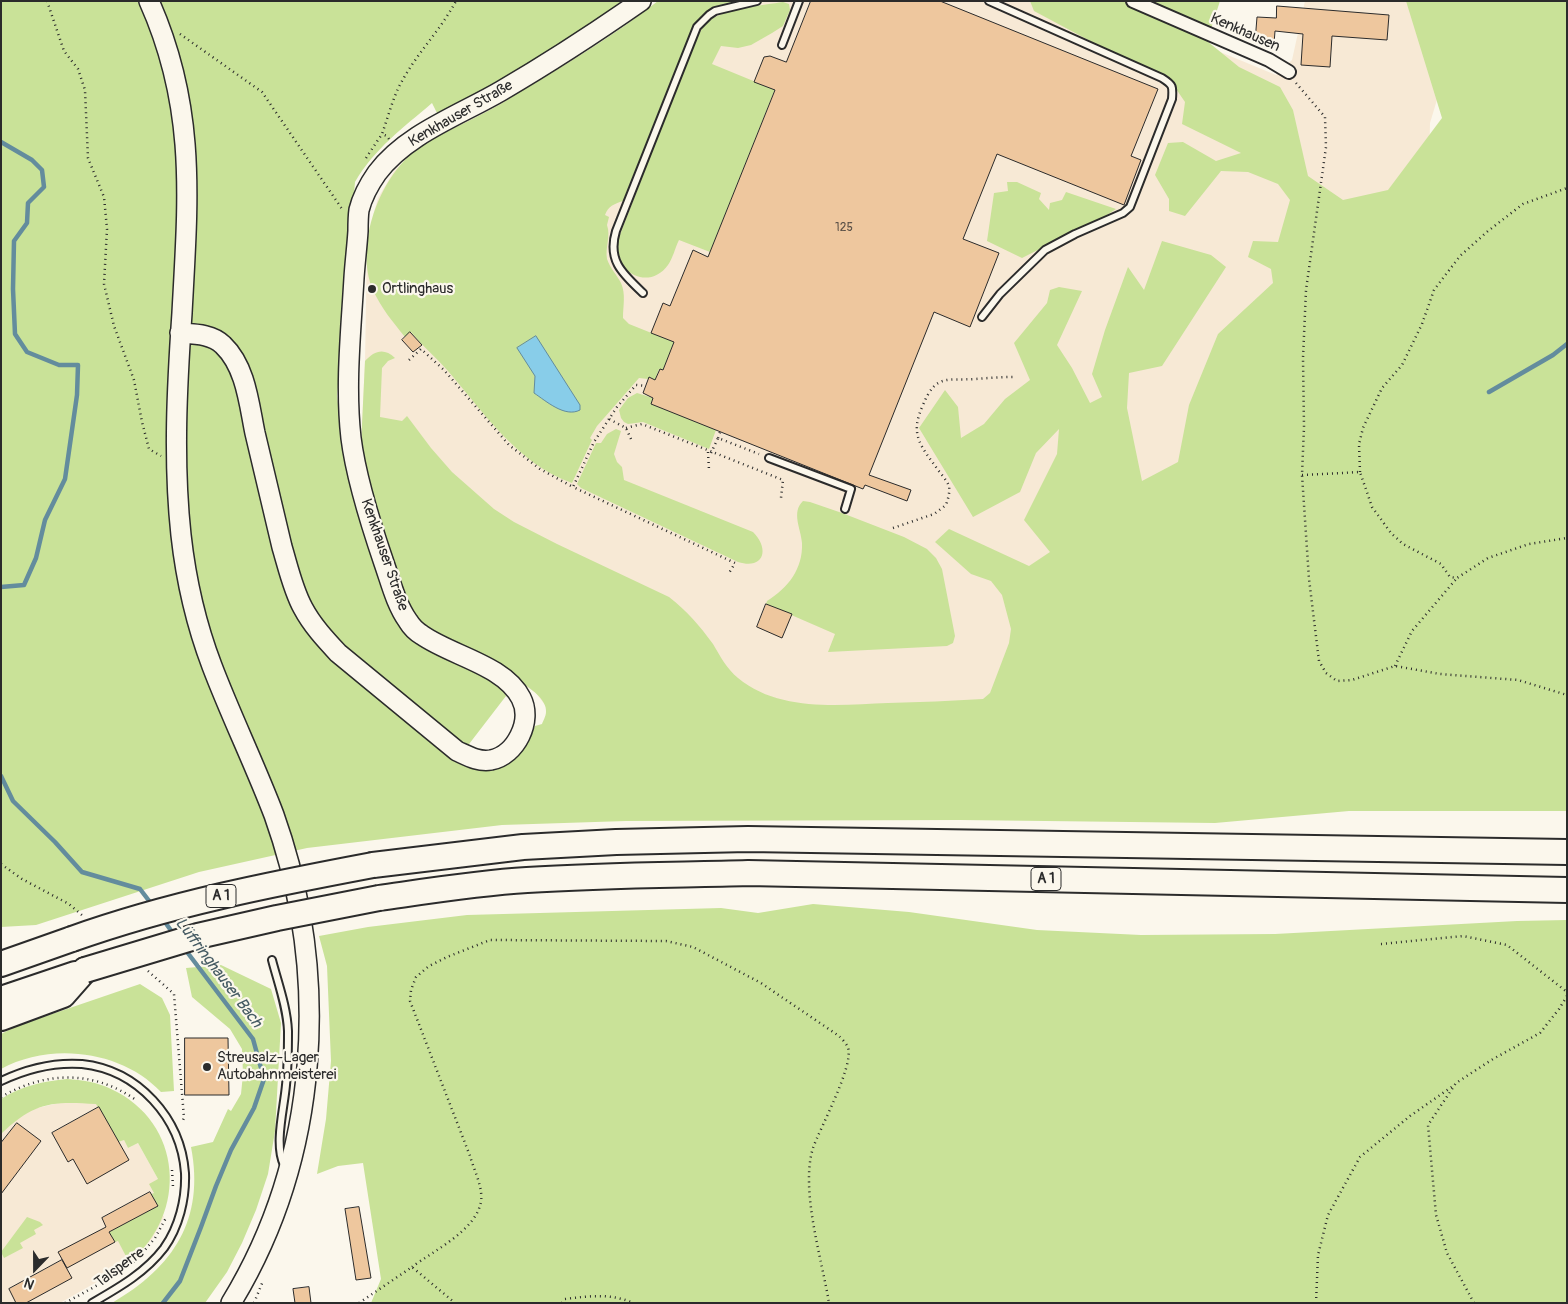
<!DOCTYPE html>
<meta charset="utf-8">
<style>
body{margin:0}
#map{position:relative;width:1568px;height:1304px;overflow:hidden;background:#fbf7ec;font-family:Pangolin,sans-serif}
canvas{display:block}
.frame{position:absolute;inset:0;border:2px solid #2b2b2b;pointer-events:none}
.north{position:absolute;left:10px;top:1244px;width:50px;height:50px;-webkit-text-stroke:4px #fbf7ec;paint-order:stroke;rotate:202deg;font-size:14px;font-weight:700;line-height:20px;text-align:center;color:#2b2b2b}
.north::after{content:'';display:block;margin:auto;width:18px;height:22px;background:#2b2b2b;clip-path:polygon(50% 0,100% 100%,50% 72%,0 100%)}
</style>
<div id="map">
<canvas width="1568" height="1304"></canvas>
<div class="frame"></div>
<div class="north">N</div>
</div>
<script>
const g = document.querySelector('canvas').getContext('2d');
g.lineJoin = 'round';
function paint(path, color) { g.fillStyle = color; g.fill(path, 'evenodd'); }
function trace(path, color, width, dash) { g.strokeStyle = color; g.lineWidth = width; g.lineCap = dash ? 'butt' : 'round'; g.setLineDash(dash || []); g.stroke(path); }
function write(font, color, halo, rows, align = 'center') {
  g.font = font + ' Pangolin,sans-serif'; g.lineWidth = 4.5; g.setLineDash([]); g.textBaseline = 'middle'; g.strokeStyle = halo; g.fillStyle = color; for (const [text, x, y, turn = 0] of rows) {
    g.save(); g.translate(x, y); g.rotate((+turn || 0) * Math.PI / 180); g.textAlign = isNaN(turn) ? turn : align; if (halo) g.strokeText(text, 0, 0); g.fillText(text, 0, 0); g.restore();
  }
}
paint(new Path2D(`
 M658 1H1097L1276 75 1292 60 1305 1H1435L1442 83 1430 123 1429 164 1253 724 545 705 536 693 520 682 361 446 365 361 367 247 374 212 378 198 394 171 411 154 449 130 486 112 541 80 632 22Z
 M63 1102 96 1103 124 1140 128 1148 138 1143 158 1179 159 1190 152 1194 164 1217 152 1239 134 1258 109 1275 60 1303H1V1134L16 1119 33 1109Z`), '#f7e9d5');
paint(new Path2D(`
 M1 1H625L542 58 438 115 432 103C403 128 375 148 355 182L337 396 342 437 364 518 427 648 499 684 506 696 466 748 492 769C520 758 524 753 535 726L542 724C543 721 546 716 546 712 547 700 532 690 524 684L434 633 420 622 407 606 400 590 371 489 361 446 365 361C374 351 384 347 395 358L388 361 382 368 380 417 402 421 407 416 431 448 452 472 494 509 514 522 557 544 669 597C687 611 700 626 713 644 720 656 727 669 738 678 779 712 839 705 888 703 920 702 951 701 983 699L990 693 1009 643 1011 629 1002 595 991 581 971 574 935 542 949 529 1029 566 1050 552 1024 520 1057 454 1059 429 1036 453 1020 492 973 517 919 428 945 390 958 407 961 438 984 424 1005 399 1030 380 1014 343 1047 303 1050 290 1059 287 1082 291 1057 345 1072 368 1090 403 1102 397 1092 374 1105 330 1128 267 1144 290 1162 241 1211 255 1226 267 1162 366 1129 373 1127 408 1142 481 1178 462 1189 405 1218 334 1273 283 1271 269 1248 257 1253 241 1278 242 1290 200 1278 184 1248 172 1221 171 1185 216 1169 211V199L1155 175 1168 143 1183 142 1216 161 1241 153 1182 124 1185 102 1170 80 1109 51 1034 11 1030 1H1220L1207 41 1239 67 1280 87 1293 110 1308 176 1343 200 1388 190 1442 118 1406 1H1567V811H1349L1215 823 960 820 626 821 502 825 307 848 199 872 36 925 1 927Z
 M658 1H744C712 9 703 10 687 40L623 201C614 204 608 206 605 215L609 217 607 225C611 236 605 247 607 259 610 268 617 275 621 283 626 294 623 306 623 318L629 324 674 342 663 370 659 369 655 380 649 377 648 379 639 378 597 426 590 438 592 440 572 483C518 464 484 413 448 371 436 357 422 346 411 332L405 337C393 322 381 308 373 290 355 247 377 185 410 155 432 136 461 126 486 112 496 107 506 101 515 95 564 66 613 36 658 1Z
 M783 2 789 4 790 10 783 26 772 33 751 45 738 48 721 46 712 64 768 87 775 89 710 252 679 240C675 248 673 258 668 265 650 290 617 275 616 245L694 43C699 35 702 25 710 20 726 9 764 5 783 2Z
 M1007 182H1017L1041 193 1039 199 1049 210 1050 203 1062 200 1066 192 1116 209 1107 215 1022 258 987 241 994 193 1008 191Z
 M637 393 653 398 651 404 716 430 709 449 643 422 628 424 624 422 621 418 619 410 628 398Z
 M616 429 621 431 614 454 617 462 622 467 624 480 753 532C770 549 764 570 738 562L581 488 577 484 596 443H601L607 434Z
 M803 501 810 502 842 513 904 537 927 549 936 558 942 569 955 636 953 643 947 646 828 652 835 634 766 604 767 601C788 588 803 569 802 543 801 529 791 512 803 501Z
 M813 904 909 912 1037 930 1141 935 1275 934 1517 921 1567 920V1303H371L381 1279 363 1163 338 1166 317 1174 326 1119 331 1061 327 966 319 936 368 927 467 915 721 908 758 913Z
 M221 965 271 989 281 1023 275 1131 268 1174 256 1210 242 1243 227 1272 205 1303H112C174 1267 205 1219 191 1147L213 1142 228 1109 231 1111 241 1094 243 1074 242 1049 230 1029 192 997 186 968Z
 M140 984 162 998 170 1015 174 1091 161 1092C123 1051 51 1041 1 1069V1034L17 1026Z
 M67 1079C82 1080 97 1082 111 1089 183 1122 189 1214 129 1262L118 1241 115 1242 109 1232 158 1206 151 1194 154 1193 149 1184 158 1179 138 1143 128 1148 124 1140 118 1142 96 1104C52 1101 34 1102 1 1134V1099C21 1086 44 1081 67 1079Z
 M27 1217 40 1222 43 1225 34 1230 36 1234 20 1243 23 1248 4 1258 1 1252Z`), '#c9e298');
const water = new Path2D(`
 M536 336 580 405V410C565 418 546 401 534 393L535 376 517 348Z`);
paint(water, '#88cde9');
trace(water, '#638c9d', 1);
trace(new Path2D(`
 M1 142 32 160 42 170 44 187 28 203 27 223 14 241 13 289 15 334 27 352 59 365H78L77 395 65 479 45 520 36 558 24 585 1 587
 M1489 392 1553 355 1567 344
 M1 776 13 801 55 842 82 872 140 889 153 906
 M162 918 175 936
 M163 1303 180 1281 201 1227 216 1186 231 1150 254 1108 264 1079 253 1039 184 948`), '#638c9d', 4.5);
const building = new Path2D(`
 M811 1H940L1158 89 1131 156 1141 160 1124 205 997 154 963 239 999 253 970 327 934 312 869 475 911 490 907 501 865 485 863 489 651 404 653 398 643 393 649 377 655 380 660 369 663 370 674 342 651 333 663 303 670 306 693 250 708 257 775 90 754 82 764 57 770 56 786 62Z
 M1277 6 1389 15 1387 40 1332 36 1330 67 1301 65 1303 34 1275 31 1274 44 1255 42 1257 17 1276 18Z
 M410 332 422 345 413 352 402 340Z
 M766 604 792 614 782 638 757 627Z
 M185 1038H228L229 1095H185Z
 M99 1107 129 1160 87 1184 73 1159 68 1162 52 1133Z
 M17 1123 41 1141 1 1194V1143Z
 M150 1192 158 1206 109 1232 115 1242 67 1268 58 1252 106 1227 102 1218Z
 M359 1207 371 1278 356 1280 345 1209Z
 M62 1260 72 1278 26 1303H16L9 1289Z
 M309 1287 311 1303H295L293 1289Z`);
paint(building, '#eec79e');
trace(building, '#2b2b2b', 1);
const lane = new Path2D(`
 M782 45 799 1
 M643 293C623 274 607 261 616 231L697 27 709 15 715 11 757 1
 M982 317 1000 294 1045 250 1075 234 1123 213 1130 207 1172 99C1173 86 1173 85 1162 78L989 1
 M769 458 851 489 845 509
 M272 960C278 983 287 1007 288 1031 288 1049 288 1067 286 1085 284 1109 274 1144 284 1165
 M1 1081C26 1069 54 1062 82 1064 138 1070 181 1118 185 1173 186 1199 179 1227 164 1248 145 1273 118 1288 92 1303`);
const street = new Path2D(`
 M1133 1 1269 60 1289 72`);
const secondary = new Path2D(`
 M149 1C197 108 188 200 182 313 177 386 173 461 181 535 186 580 196 624 212 666 231 716 255 765 274 815 331 975 320 1157 231 1303
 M180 333C195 334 212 334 223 345 246 367 249 404 255 433 264 471 273 509 282 547 288 567 293 590 303 608 312 625 325 639 338 653L457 751C468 756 478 762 491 760 516 755 533 721 521 698 504 665 452 656 422 635 417 632 411 626 408 621 396 604 391 583 384 563 371 525 356 478 351 438 345 385 351 331 354 278 355 262 357 247 358 231 358 225 358 217 359 210 362 198 370 183 377 173 406 134 460 115 501 91 549 63 595 33 641 1`);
const highway = new Path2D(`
 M373 865 523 847 616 842 748 839 1567 852
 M379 898C428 891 477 883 527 880 600 875 674 875 748 873L1567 890
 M1 964 72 939
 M1 999 75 974
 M1 1018 63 995 85 970`);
trace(lane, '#2b2b2b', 10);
trace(street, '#2b2b2b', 16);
trace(secondary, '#2b2b2b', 22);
trace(highway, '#2b2b2b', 28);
trace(new Path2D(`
 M47 1 64 51 78 69 85 90 88 158 104 197 107 229 104 284 114 326 134 380 142 422 149 449 161 456
 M180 34 262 92 342 209
 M1296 83 1325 117 1326 147 1306 290 1303 358 1304 427 1302 475 1309 579 1319 661 1326 673 1337 681 1352 680 1395 666 1440 674 1518 680 1567 695
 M389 139 387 136 382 134C387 120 391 105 397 91 412 58 439 33 456 1
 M366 158 382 134
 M409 360 421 349 444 370 509 445 540 469 573 487
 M609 419 594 442 573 487 735 563 729 573
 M626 428 642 424 783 480 781 498
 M718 438 720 432
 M631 439 626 428 609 419 617 407 636 385 646 386
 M708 452 709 470
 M711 453 718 438 759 454
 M1360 472 1359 444 1363 428 1382 388 1402 365 1422 324 1434 290 1460 256 1488 231 1523 204 1567 188
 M1302 475 1360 472 1372 507 1391 533 1403 544 1441 564 1450 577 1457 578 1488 558 1529 544 1567 538
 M893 528 934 514 946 505C948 499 950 493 949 486 947 481 942 475 938 470 921 446 909 435 923 405 936 373 947 381 975 379 988 378 1001 377 1014 377
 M1395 666 1412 631 1457 578
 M1 864 22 879 69 904 83 916
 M1381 944 1463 936 1507 945 1567 992
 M148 971 174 994 184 1118 182 1122
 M1 1097C46 1071 93 1070 136 1100
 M172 1170 173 1187
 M139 1257 155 1238 167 1216
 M412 1267C433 1251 477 1230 481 1201 483 1187 474 1170 470 1156L410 1001 411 990 416 977 429 966 447 957 490 940 666 941 693 947 761 983 839 1036C842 1039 847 1044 848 1048 854 1066 820 1128 813 1148 800 1190 822 1259 829 1303
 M65 1303 116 1275 135 1261
 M254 1303 263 1281
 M359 1303 412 1267 455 1303
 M562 1303 565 1299C589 1296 611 1293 633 1303
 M1316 1303 1318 1255 1328 1215 1360 1157 1410 1116 1453 1086
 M1474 1303 1447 1253 1436 1215 1428 1125 1456 1083 1493 1059 1540 1033 1559 1009 1567 996`), '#2b2b2b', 2.5, [1, 4]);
trace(lane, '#fbf7ec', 6);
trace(street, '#fbf7ec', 12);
trace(secondary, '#fbf7ec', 19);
trace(highway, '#fbf7ec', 24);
const highwayBridge = new Path2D(`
 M72 939C170 904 272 884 373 865
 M85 970 198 936 277 918 379 898`);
trace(highwayBridge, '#2b2b2b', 28, []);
trace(highwayBridge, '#fbf7ec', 24);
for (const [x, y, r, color] of [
 [372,289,5,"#2b2b2b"],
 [207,1067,5,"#2b2b2b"]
]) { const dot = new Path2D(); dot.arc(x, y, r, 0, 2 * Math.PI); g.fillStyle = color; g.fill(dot); trace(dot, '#fbf7ec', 2); }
write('12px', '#5c5248', null, [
 ["125",844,228]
]);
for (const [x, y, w] of [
 [1046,879,30],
 [221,896,30]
]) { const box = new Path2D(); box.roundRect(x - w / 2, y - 11.5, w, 23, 4); g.fillStyle = '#fbf7ec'; g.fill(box); trace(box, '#2b2b2b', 1); }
write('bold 14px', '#2b2b2b', null, [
 ["A 1",1046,879],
 ["A 1",221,896]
]);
write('15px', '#2b2b2b', '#fbf7ec', [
 ["Kenkhausen",1245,33,24],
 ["Kenkhauser Straße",461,114,-30],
 ["Kenkhauser Straße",384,555,71],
 ["Talsperre",120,1268,-36]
]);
write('15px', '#2b2b2b', '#fbf7ec', [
 ["Ortlinghaus",382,289],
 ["Streusalz-Lager",217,1058],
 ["Autobahnmeisterei",217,1075]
], 'left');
write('italic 16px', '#475c64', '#fbf7ec', [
 ["Lüffringhauser Bach",218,973,53]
]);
</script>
